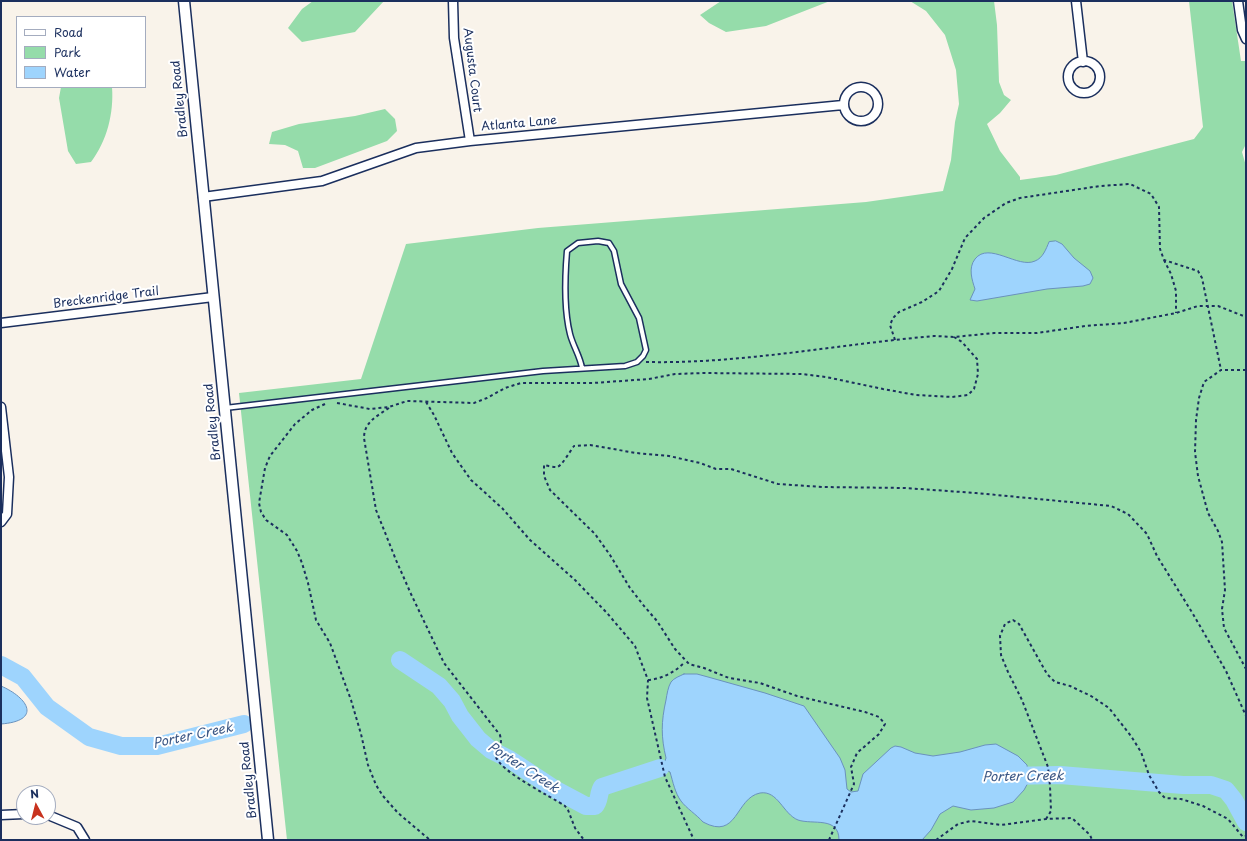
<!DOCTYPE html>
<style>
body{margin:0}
#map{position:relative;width:1247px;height:841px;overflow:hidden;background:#f9f3ea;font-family:"Playpen Sans",sans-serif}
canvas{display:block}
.frame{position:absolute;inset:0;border:2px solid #1b2f5e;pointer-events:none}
.legend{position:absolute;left:16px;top:16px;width:130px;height:72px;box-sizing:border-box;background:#fff;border:1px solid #a4acbf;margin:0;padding:5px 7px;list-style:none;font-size:12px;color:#1b2f5e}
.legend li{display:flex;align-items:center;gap:8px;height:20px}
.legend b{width:20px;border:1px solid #a4acbf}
.north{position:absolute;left:16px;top:785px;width:40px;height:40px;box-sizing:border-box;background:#fff;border:1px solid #a4acbf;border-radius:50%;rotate:353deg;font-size:11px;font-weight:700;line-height:16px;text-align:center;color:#1b2f5e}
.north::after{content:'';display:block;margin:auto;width:14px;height:18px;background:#c8321e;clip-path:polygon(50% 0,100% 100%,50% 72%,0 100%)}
</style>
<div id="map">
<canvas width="1247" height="841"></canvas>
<div class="frame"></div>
<ul class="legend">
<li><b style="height:5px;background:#fff"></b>Road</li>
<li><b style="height:11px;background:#95dcaa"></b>Park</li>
<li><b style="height:11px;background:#9ed4fd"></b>Water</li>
</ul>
<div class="north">N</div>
</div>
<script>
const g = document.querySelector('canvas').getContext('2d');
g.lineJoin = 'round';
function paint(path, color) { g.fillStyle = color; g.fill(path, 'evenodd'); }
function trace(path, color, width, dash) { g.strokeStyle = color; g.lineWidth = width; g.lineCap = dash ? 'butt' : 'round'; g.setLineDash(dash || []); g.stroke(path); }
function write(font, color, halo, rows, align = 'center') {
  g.font = font + ' "Playpen Sans",sans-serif'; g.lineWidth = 4; g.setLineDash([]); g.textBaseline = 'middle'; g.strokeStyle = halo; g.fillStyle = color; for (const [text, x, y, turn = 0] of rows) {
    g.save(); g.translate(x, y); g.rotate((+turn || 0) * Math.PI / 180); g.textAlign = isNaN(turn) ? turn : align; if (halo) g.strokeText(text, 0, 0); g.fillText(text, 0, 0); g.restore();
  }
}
paint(new Path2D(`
 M313 1H384L355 32 302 42 288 28 302 9Z
 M721 1H830L766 26 726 32 709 23 700 15Z
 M910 1H994L997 25 999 82 1004 95 1011 100 1000 113 987 124 1000 151 1020 177V180L1056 175 1194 139 1203 127 1189 1H1232L1241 61H1246V144L1242 152 1246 166V840H287L239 393 361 379 406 244 538 228 866 202 943 191 951 160 955 122 959 104 956 70 945 35 926 11Z
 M61 87H112C114 113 107 141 91 162L76 164 68 151 59 98Z
 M385 109 395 119 397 131 387 141 315 168H303L298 151 285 145 269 144 272 132 299 124 355 116Z`), '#95dcaa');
const water = new Path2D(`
 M1056 241 1062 244 1074 258 1090 271 1093 278 1090 284 1083 286 1047 289 977 301 970 300 975 289C972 280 968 268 975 259 989 241 1018 269 1035 261 1043 258 1046 249 1049 242Z
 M684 674H697L708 677 765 693 804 706 840 758 845 770 847 789 851 792 858 791 863 774 891 748 895 746 901 747 915 753 933 756 960 752 985 745 996 744 1018 756 1027 765 1029 781 1024 790 1013 802 994 808 971 810 953 806 940 814 931 830 922 840H839C839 816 813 825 798 820 783 814 778 790 760 793 735 798 738 841 703 822 697 815 686 808 681 801 675 793 673 782 670 772L664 769V764L666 758C661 737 661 722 666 700 667 694 668 687 671 682 674 678 680 676 684 674Z
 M1 686C29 698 42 721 1 724Z`);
paint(water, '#9ed4fd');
trace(water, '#6a92bd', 1);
trace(new Path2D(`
 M400 660 439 686 452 701 460 716 478 739 491 750 509 759 556 790 586 806H595C600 801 598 793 602 787L660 768
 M1 665 23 677 47 707 89 737 121 746H157L244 724
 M1006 776 1060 775 1183 785H1211L1226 790 1234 800 1246 822`), '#9ed4fd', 18);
const service = new Path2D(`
 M225 408 543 371 625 366 637 362 643 356 646 350 639 318 621 284 614 251 609 243 598 241 578 243 567 251C565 275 564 310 570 334 573 346 580 356 582 368`);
const minor = new Path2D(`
 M453 1 454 38 470 141
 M1076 1 1083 62
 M1238 1 1242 30 1246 39
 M1068 77a16 16 0 1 1 32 0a16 16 0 1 1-32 0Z
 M844 104a17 17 0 1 1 34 0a17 17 0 1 1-34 0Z
 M203 197 322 181 416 148 470 141 843 105
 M1 323 213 297
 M1 407 9 477 7 514 1 522
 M1 815 24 814
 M48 815 77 827 85 840`);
const tertiary = new Path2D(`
 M184 1 268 840`);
trace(service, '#1b2f5e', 7);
trace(minor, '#1b2f5e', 11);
trace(tertiary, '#1b2f5e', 13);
trace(new Path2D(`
 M1164 260 1171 274 1176 291V313
 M895 340 890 325 893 318 899 312 922 302 939 291 952 269 965 238 984 218 1006 203 1020 198 1100 186 1130 184 1151 194 1159 207 1160 249 1164 260 1198 271 1202 278 1221 370
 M646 362C743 364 839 344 935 336L954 337 994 333H1037L1085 326 1124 323 1176 313 1198 306H1218L1246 317
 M1246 370H1221L1204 382 1199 398 1196 420 1195 452 1198 476 1208 513 1218 531 1222 542 1225 590 1222 609 1224 628 1246 669
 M426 402 434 415 452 453 471 480 502 508 530 540 574 579 607 613 635 646 648 680 647 698 665 777 694 840
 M337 403 370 409 389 407 407 401 474 403 487 398 505 388 521 383H593L649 379 675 374 704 373 802 374 826 377 883 389 916 395 952 397 968 395 974 389 978 374 977 359 962 342 954 337
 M325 404 312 410 295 424 270 456 265 468 259 503 261 512 266 520 287 535 297 551 302 563 308 583 316 620 330 643 351 700 361 734 368 765 376 785 383 796 398 813 430 840
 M389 408C377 416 364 422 364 438L376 510 396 560 411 594 444 663 500 735C502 744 501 748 496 757 501 772 550 796 565 806L568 810 575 828 584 840
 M648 680C662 679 675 672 685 662
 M1046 819 1051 811 1050 786 1048 767 1022 700 1008 672 1001 655 1000 636 1005 624 1013 620 1019 624 1047 674 1055 682 1070 686 1091 696 1109 708 1131 736 1141 752 1149 775 1159 792 1165 798 1181 799 1203 806 1228 819 1243 837 1246 836
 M829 840 854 784 851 767 857 753 879 734 885 724 879 717 865 712 797 696 760 683 729 678 704 668 689 664 675 649 657 621 644 606 630 588 610 555 595 534 550 490 544 476V465C548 466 553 467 557 467 562 466 570 451 574 446L590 445 636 453 669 456 700 463 716 469H731L778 484 822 487 905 488 976 493 1111 506 1128 514 1147 534 1157 556 1193 614 1226 671 1246 716
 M936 840 958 824 971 821 1001 825 1046 819 1072 818 1090 835 1092 840`), '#1b2f5e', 2, [3, 3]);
trace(service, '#fff', 4);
trace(minor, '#fff', 8);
trace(tertiary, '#fff', 10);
write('12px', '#1b2f5e', '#fff', [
 ["Augusta Court",472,70,83],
 ["Bradley Road",180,99,-96],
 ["Atlanta Lane",519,124,-5],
 ["Breckenridge Trail",106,298,-7],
 ["Bradley Road",213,422,-96],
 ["Bradley Road",249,780,-96]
]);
write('italic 13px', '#3c5886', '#fff', [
 ["Porter Creek",193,736,-12],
 ["Porter Creek",523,768,33],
 ["Porter Creek",1023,777,-1]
]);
</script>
